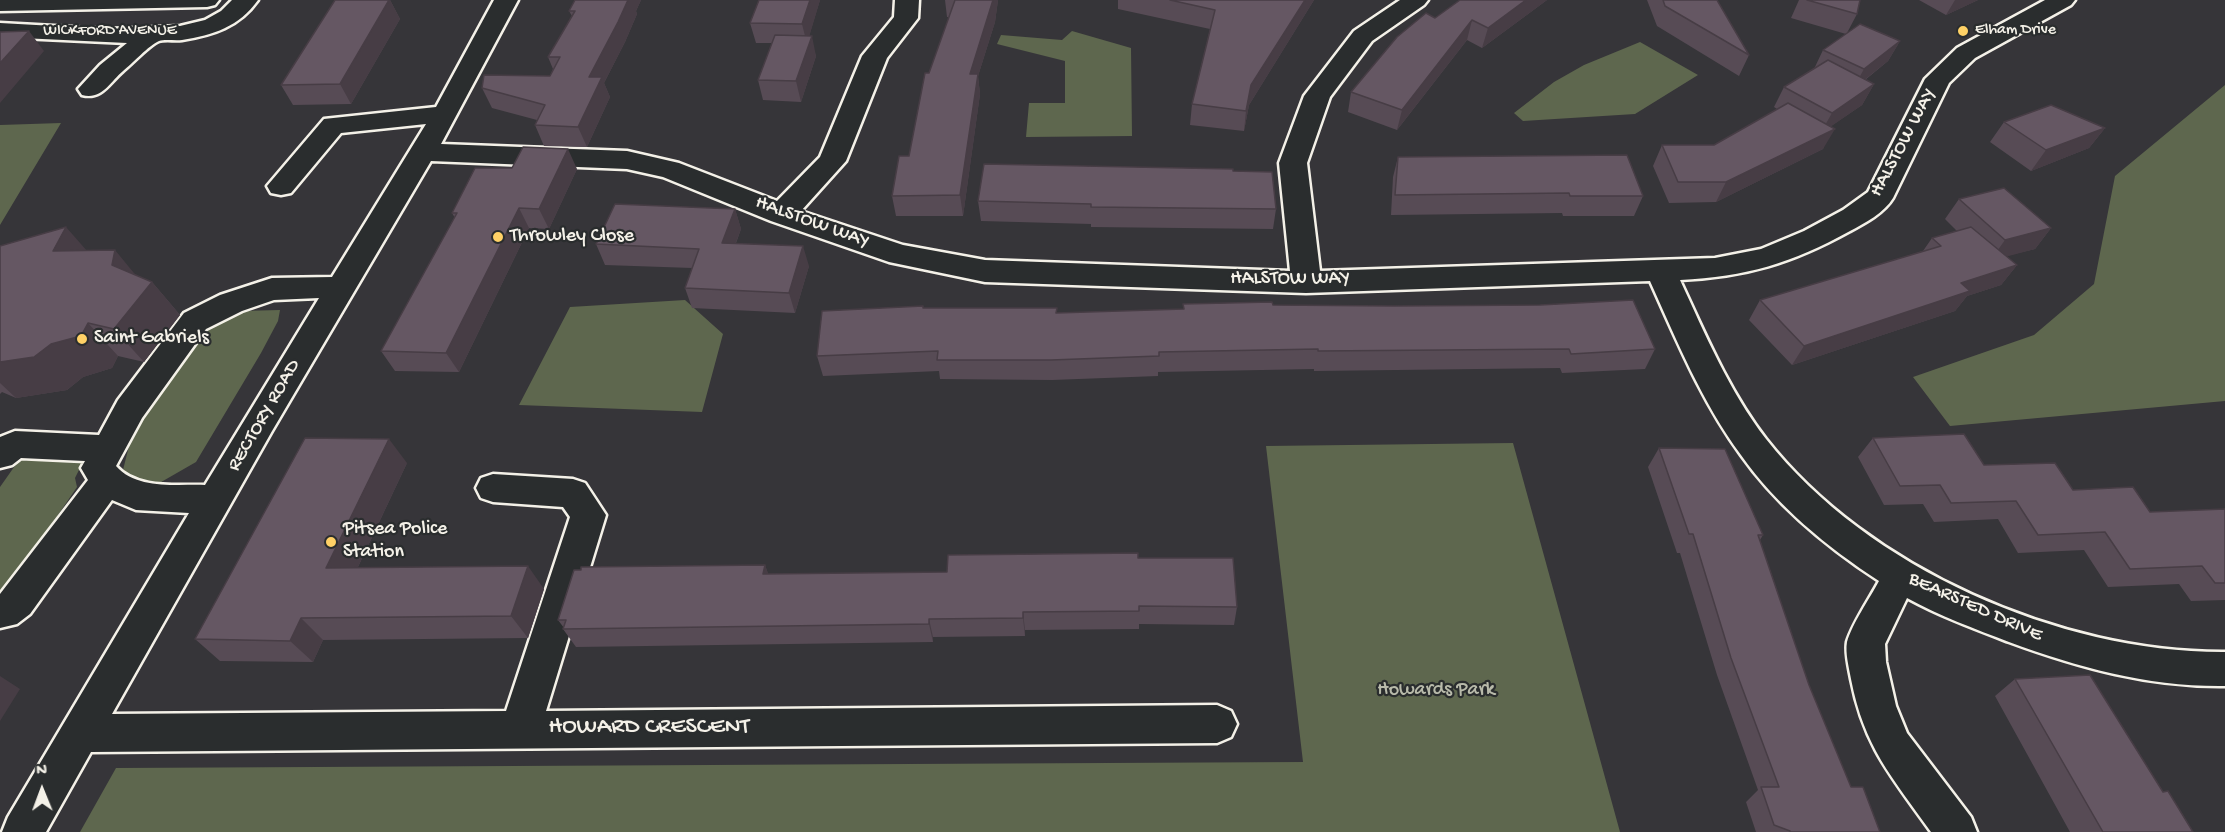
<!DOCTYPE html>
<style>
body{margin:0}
#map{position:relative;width:2225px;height:832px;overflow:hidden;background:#363539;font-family:"Gochi Hand",sans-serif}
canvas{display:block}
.north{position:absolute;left:12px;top:760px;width:60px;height:60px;-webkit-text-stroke:4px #2a2d2e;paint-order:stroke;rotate:359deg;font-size:16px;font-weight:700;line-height:24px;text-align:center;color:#f4f1e8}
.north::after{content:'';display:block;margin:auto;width:21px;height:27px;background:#f4f1e8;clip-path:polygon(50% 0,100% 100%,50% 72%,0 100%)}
</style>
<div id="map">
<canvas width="2225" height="832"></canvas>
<div class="north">N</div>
</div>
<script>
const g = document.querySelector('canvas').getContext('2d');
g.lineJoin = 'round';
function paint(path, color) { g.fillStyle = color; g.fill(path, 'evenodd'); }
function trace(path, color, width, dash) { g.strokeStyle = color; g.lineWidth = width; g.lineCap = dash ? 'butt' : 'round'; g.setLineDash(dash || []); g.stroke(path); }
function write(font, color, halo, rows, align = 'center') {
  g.font = font + ' "Gochi Hand",sans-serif'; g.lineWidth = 4.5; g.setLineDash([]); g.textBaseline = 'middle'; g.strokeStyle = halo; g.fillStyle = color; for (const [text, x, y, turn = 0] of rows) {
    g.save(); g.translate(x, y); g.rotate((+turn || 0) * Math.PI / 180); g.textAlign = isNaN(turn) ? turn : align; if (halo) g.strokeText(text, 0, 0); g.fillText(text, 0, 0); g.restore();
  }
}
paint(new Path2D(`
 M1072 31 1131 48 1132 136 1026 137 1029 103H1065V61L997 44 1001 35 1062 40Z
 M1640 42 1698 75 1635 114 1523 121 1514 113 1554 82 1584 65Z
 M2225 85V401L1950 426 1913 377 2034 335 2094 284 2115 176Z
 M61 123 0 225V125Z
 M685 300 723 334 702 412 519 405 570 307Z
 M280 310 278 321 261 353 196 462 149 489 122 474 132 434 161 385 200 333 240 311Z
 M1513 443 1620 832H80L116 768 1303 762 1266 446Z
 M19 460 83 462 75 478 77 487 5 593H0V487Z`), '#5e674e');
const minor = new Path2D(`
 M0 0H219L215 5 207 7 0 11Z
 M232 0H258C239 27 213 35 182 40 175 41 165 39 159 41 149 45 132 64 123 71 109 83 102 100 82 95L78 89 100 65 127 43 0 37V23L108 29 180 26 205 20 221 11Z
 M494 0H518L441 144 627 151 679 163 777 201 820 157 862 56 894 17 895 0H919L918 18 887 58 846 161 801 211 903 245 985 260 1290 271 1279 163 1304 96 1354 31 1400 0H1428L1424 5 1372 41 1330 97 1307 163 1320 271 1715 258 1761 249 1804 231 1843 210 1868 192 1925 79 1957 48 2045 0H2075L2071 5 1975 58 1949 83 1893 198C1884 213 1865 223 1850 231 1792 263 1746 277 1680 280 1705 334 1729 391 1766 439 1868 569 2061 653 2225 652V686C2149 687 2080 668 2009 642 1975 629 1940 616 1907 598L1885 644 1886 662 1896 706 1907 733 1971 817 1977 832H1931C1892 777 1864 747 1851 679 1849 668 1845 653 1847 642 1852 624 1870 598 1879 581 1827 547 1777 506 1741 455 1702 402 1677 341 1650 281L1306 293 985 282 889 262 771 221 663 177 627 169 431 161 272 431 112 714 506 711 570 517 563 507 493 502 481 498 476 488 481 478 493 474 573 479 585 483 606 515 546 711 1217 705 1231 711 1237 724 1231 737 1217 743 91 752 46 832H2L8 817 189 513 136 510 112 500 30 614 17 624 0 628V594L88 480 81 468 85 461 21 458 12 465 0 468V437L15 431 99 435 118 400 184 313 220 295 272 278 332 277 426 124 341 133 291 193 281 195 271 193 267 186 324 119 436 107ZM319 298 205 485C176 484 137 490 116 466L142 418 206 329 242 311 274 300Z`);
trace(minor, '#f4f1e8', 5);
paint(minor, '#2a2d2e');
paint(new Path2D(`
 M335 0H390L400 19 351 104 293 105 281 85Z
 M575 0H641L636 11 637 14 625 42 604 83 610 97 587 147 544 146 535 125 537 120 492 108 482 88 550 76 553 69 548 57 572 16 569 11Z
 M820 0 809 36 816 56 801 102 763 100 758 80 772 43H756L750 23Z
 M945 0H998L995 22 978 76 980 94 963 216H896L892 196 909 156 929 73 949 17H947Z
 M1118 0H1314L1249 105 1244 131 1190 125 1192 104 1210 29 1118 9Z
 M1547 0 1482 48 1467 40 1397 130 1348 112 1351 92 1435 18Z
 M1647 0H1717L1749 55 1739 76 1657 26Z
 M1799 0H1860L1857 14 1847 33 1900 41 1888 61 1865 80 1874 84 1862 105 1831 126 1823 149 1716 202 1669 203 1653 166 1662 145H1714L1777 109 1774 107 1784 87 1814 69 1823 50 1846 34 1791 18Z
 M1919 0H1978L1946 15Z
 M2004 122 2105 128 2089 148 2031 171 1990 142Z
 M1398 157 1643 196 1634 216H1563L1562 213 1391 215 1393 177Z
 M577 169 549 229 529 228 459 372 395 371 381 351 455 218 452 213Z
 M1233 171 1276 209 1273 229 1091 227V224L981 221 978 201Z
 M1959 199 2051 228 2035 249 2006 256 2017 265 2001 285 1967 296 1955 311 1792 365 1749 320 1760 300 1923 251 1932 238 1957 231 1945 219Z
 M735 209 741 229 736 243 809 266 795 313 692 308 685 288 692 268 605 265 596 244Z
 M0 246 87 251 136 275 152 282 180 315 144 362 118 356 112 368 83 377 67 390 16 398 2 392 0 394Z
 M1183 304 1273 305 1655 349 1645 369 1562 373 1560 368 1314 371V369L1158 372V376L1052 380 940 379 939 371 823 376 817 356 923 308 1057 313 1183 309Z
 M1873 438 1984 465 2150 512 2225 509V600L2191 601 2179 584 2108 587 2084 550 2018 553 1998 519 1934 522 1923 504 1884 505 1858 457Z
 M1659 448 1763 535 1760 540 1809 685 1851 787 1880 832H1756L1746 802 1758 790 1717 675 1680 553H1677L1648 467Z
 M407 463 358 567 544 589 528 638 323 640 313 662 220 661 195 639Z
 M1138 558 1237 607 1234 625 1139 624V629L1025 630V636L933 637V642L576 647 563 629 564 628 558 620 765 565 768 574 947 572Z
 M2015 679 2163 792 2193 832H2070L1995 696Z`), '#574b55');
paint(new Path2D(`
 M389 0H390L400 19 351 104 340 84Z
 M628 0H641L636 11 637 14 625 42 604 83 610 97 587 147 578 127 589 77Z
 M810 0H820L807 44 802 24Z
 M993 0H998L995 22 978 76 980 94 963 216 960 195 970 74Z
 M1305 0H1314L1249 105 1244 131 1246 111 1251 85Z
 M1526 0H1547L1482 48 1488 28Z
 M1955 0H1978L1946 15Z
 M1472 20 1467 40 1397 130 1402 110Z
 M29 31 44 51 0 103V63Z
 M812 36 816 56 801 102 796 81Z
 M1900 41 1888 61 1853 89 1864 69Z
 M1874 84 1862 105 1820 134 1832 113Z
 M2105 128 2089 148 2031 171 2046 150Z
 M1835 129 1823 149 1716 202 1726 182Z
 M568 149 577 169 549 229 539 209Z
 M519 208 529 228 459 372 446 353Z
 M735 209 741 229 728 263 722 243Z
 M66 227 95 260 53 251Z
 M2051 228 2035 249 1990 261 2005 240Z
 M803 246 809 266 795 313 789 293Z
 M115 250 143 284 152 282 180 315 144 362 114 329 112 265Z
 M2017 265 2001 285 1967 296 1955 311 1792 365 1804 346 1961 283Z
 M88 323 118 356 112 368 83 377 67 390 16 398 0 383V362L51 344Z
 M389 439 407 463 347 590 326 568Z
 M765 565 772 584 763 574Z
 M528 566 544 589 528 638 511 616Z
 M1023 612 1025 630V636L1023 618Z
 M301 618 323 640 313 662 290 641Z
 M929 619 933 637V642L929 624Z
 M0 676 20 689 0 721Z`), '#473d45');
const building = new Path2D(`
 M335 0H389L340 84 281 85Z
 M575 0H628L618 22 589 77H602L578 127 535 125 545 105 482 88 484 75 550 76 560 57H548L575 11H569Z
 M759 0H810L802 24 750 23Z
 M955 0H993L970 74H978L960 195 892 196 899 156H909L925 73H929Z
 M1170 0H1305L1251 85 1246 111 1192 104 1215 10Z
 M1460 0H1526L1488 28 1472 20 1402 110 1351 92 1397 37 1426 13 1435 18Z
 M1663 0H1717L1749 55 1665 6Z
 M1807 0H1860L1857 14Z
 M1860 24 1900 41 1864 69 1823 50Z
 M29 31 0 63V32Z
 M775 35 812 36 796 81 758 80Z
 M1828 60 1874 84 1832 113 1784 87Z
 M1788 103 1835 129 1726 182H1678L1662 145H1714Z
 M2051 105 2105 128 2046 150 2004 122Z
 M523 147 568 149 539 209 519 208 446 353 381 351 457 213H452L475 168H512Z
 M1627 155 1643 196H1570L1569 193 1395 195 1398 157Z
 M984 164 1233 169V171L1272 172 1276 209 1091 207V204L978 201Z
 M2004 188 2051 228 2005 240 1959 199Z
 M615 204 735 209 722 243 803 246 789 293 685 288 699 249 596 244Z
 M66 227 53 251 115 250 112 265 152 282 114 329 88 323 81 336 51 344 34 357 0 362V246Z
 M1971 227 2017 265 1961 283 1970 291 1804 346 1760 300 1941 246 1932 238Z
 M1633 300 1655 349 1571 354 1569 349 1318 351V349L1159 352V356L1051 360H937L938 351 817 356 822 311 923 306V308H1057L1056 313 1184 309 1183 304 1272 302 1273 305 1394 306 1540 305Z
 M1964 434 1984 465 2055 463 2073 490 2133 487 2150 512 2225 509V583H2215L2202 566 2130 569 2105 532 2038 535 2016 501 1951 503 1940 485 1900 486 1873 438Z
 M305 438 389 439 326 568 528 566 511 616 301 618 290 641 195 639Z
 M1659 448 1725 449 1763 535H1758L1809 685 1851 787H1863L1880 832H1790V831L1774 825 1761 787H1779L1731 658 1693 534H1689Z
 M1138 553V558H1233L1237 607 1139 606V611L1023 612V618L929 619V624L563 629 566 620H558L574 570H581V567L765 565 763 574 947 572 948 555Z
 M2090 675 2163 792 2168 791 2193 832H2103L2015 679Z`);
paint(building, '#655763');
trace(building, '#473d45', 1.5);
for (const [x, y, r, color] of [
 [1963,31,6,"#ffd166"],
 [498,237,6,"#ffd166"],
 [82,339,6,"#ffd166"],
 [331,542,6,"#ffd166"]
]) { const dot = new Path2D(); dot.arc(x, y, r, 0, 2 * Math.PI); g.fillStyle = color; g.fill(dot); trace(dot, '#2a2d2e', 2); }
write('16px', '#f4f1e8', '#2a2d2e', [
 ["Elham Drive",1975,31]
], 'left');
write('16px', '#f4f1e8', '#2a2d2e', [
 ["WICKFORD AVENUE",110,32]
]);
write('20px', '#f4f1e8', '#2a2d2e', [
 ["HALSTOW WAY",1904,143,-62],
 ["HALSTOW WAY",812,223,20],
 ["HALSTOW WAY",1290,280],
 ["RECTORY ROAD",265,416,-60],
 ["BEARSTED DRIVE",1975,608,24]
]);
write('20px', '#f4f1e8', '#2a2d2e', [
 ["Throwley Close",510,237],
 ["Saint Gabriels",94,339],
 ["Pitsea Police",343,530],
 ["Station",343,553]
], 'left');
write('20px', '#b8baaa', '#2a2d2e', [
 ["Howards Park",1436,691]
]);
write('24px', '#f4f1e8', '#2a2d2e', [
 ["HOWARD CRESCENT",649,728]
]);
</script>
